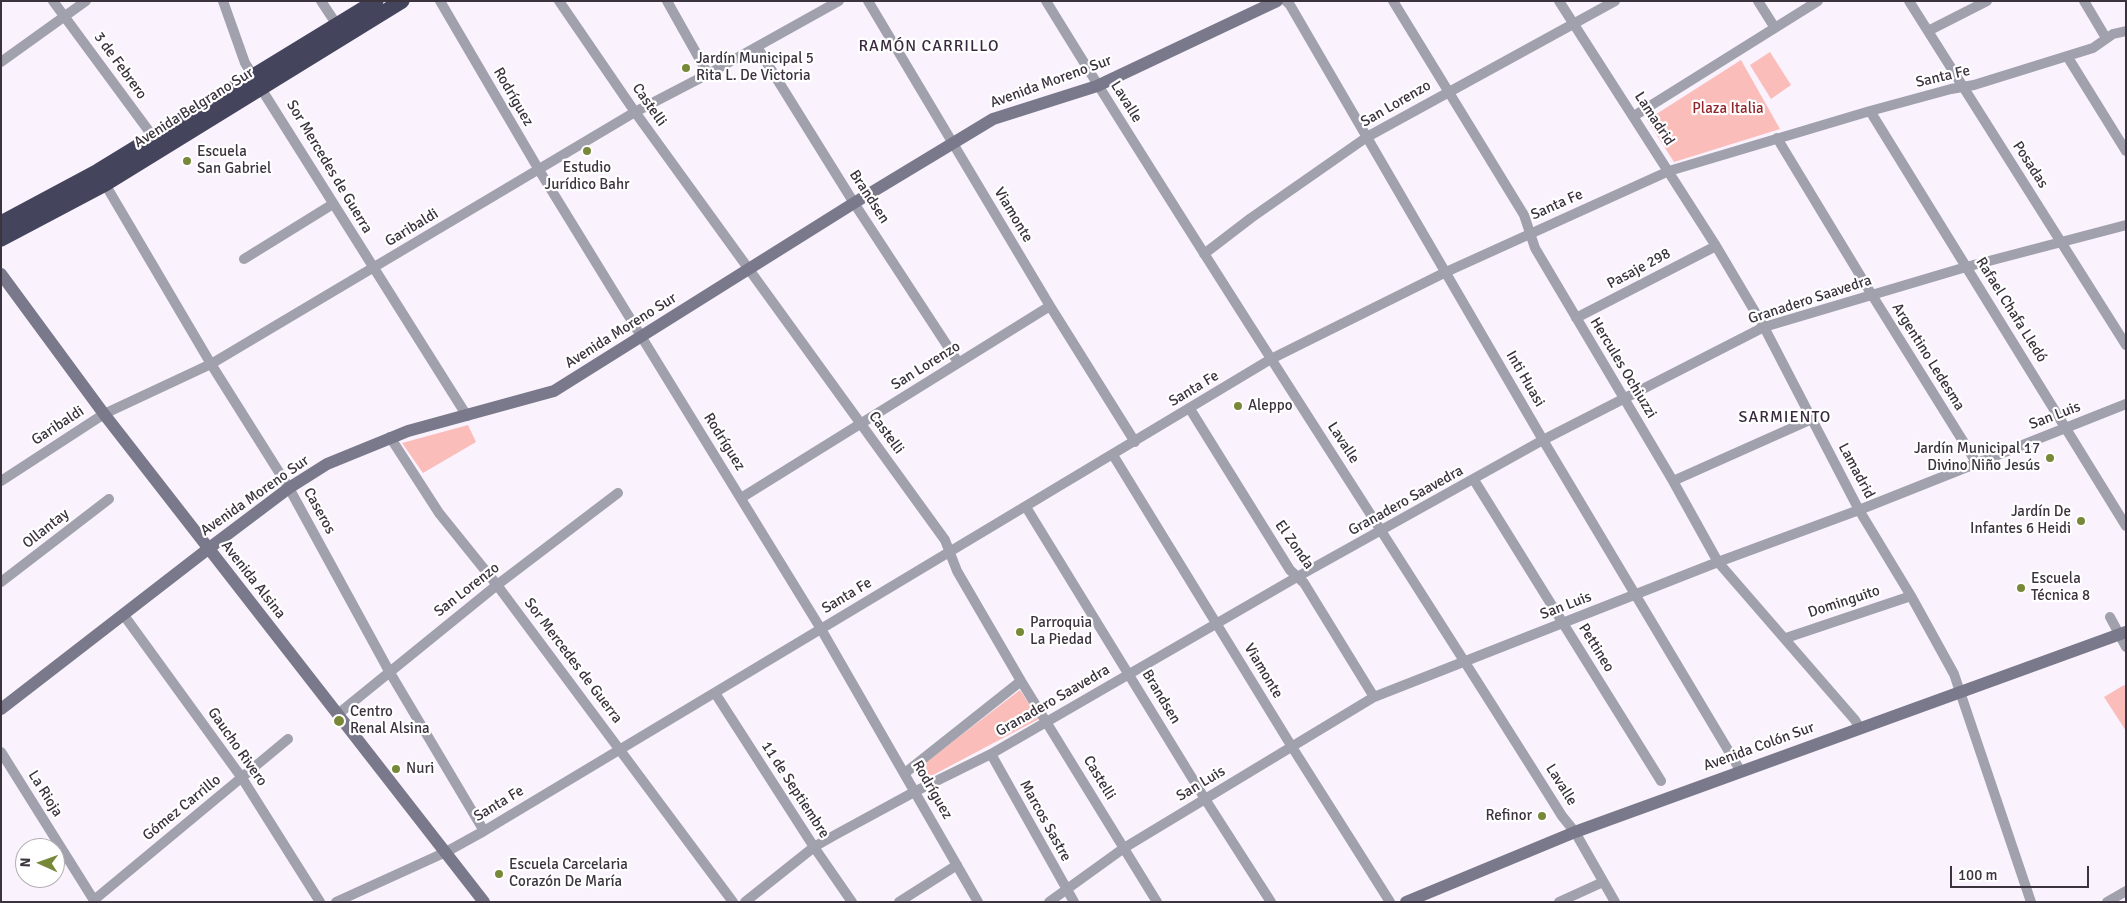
<!DOCTYPE html>
<meta charset="utf-8">
<style>
body{margin:0}
#map{position:relative;width:2127px;height:903px;overflow:hidden;background:#faf2fd;font-family:Signika,sans-serif}
canvas{display:block}
.frame{position:absolute;inset:0;border:2px solid #3b333d;pointer-events:none}
.north{position:absolute;left:15px;top:838px;width:50px;height:50px;box-sizing:border-box;background:#fff;border:1px solid #b1adb1;border-radius:50%;rotate:272deg;font-size:14px;font-weight:700;line-height:20px;text-align:center;color:#3b333d}
.north::after{content:'';display:block;margin:auto;width:18px;height:22px;background:#778938;clip-path:polygon(50% 0,100% 100%,50% 72%,0 100%)}
.scale{position:absolute;left:1950px;top:866px;width:139px;height:22px;box-sizing:border-box;border:2px solid #3b333d;border-top:0;padding-left:6px;font-size:15px;line-height:18px;white-space:nowrap;color:#3b333d;-webkit-text-stroke:4px #fff;paint-order:stroke}
</style>
<div id="map">
<canvas width="2127" height="903"></canvas>
<div class="frame"></div>
<div class="north">N</div>
<div class="scale">100 m</div>
</div>
<script>
const g = document.querySelector('canvas').getContext('2d');
g.lineJoin = 'round';
function paint(path, color) { g.fillStyle = color; g.fill(path, 'evenodd'); }
function trace(path, color, width, dash) { g.strokeStyle = color; g.lineWidth = width; g.lineCap = dash ? 'butt' : 'round'; g.setLineDash(dash || []); g.stroke(path); }
function write(font, color, halo, rows, align = 'center') {
  g.font = font + ' Signika,sans-serif'; g.lineWidth = 4.5; g.setLineDash([]); g.textBaseline = 'middle'; g.strokeStyle = halo; g.fillStyle = color; for (const [text, x, y, turn = 0] of rows) {
    g.save(); g.translate(x, y); g.rotate((+turn || 0) * Math.PI / 180); g.textAlign = isNaN(turn) ? turn : align; if (halo) g.strokeText(text, 0, 0); g.fillText(text, 0, 0); g.restore();
  }
}
paint(new Path2D(`
 M1770 52 1791 85 1771 99 1750 65Z
 M1741 60 1780 129 1674 162 1647 120Z
 M468 425 476 442 423 473 402 443Z
 M2124 685 2126 687V731L2104 697Z
 M1020 690 1039 719 933 775 921 777 918 774 926 762Z`), '#fabdba');
trace(new Path2D(`
 M53 1 157 142
 M223 1 245 63 467 416
 M321 1 337 25
 M440 1 539 170 821 629 978 902
 M559 1 635 112 945 540 957 571 1021 681 1157 902
 M667 1 708 74
 M868 1 1050 306 1135 442
 M1046 1C1214 275 1392 544 1562 816L1575 832 1615 902
 M1286 1 1290 5 1543 440 1740 770
 M1393 1 1524 215 1535 248 1673 481 1718 562 1855 720 1860 729
 M1559 1 1716 246 1764 327 1859 510 1911 596 1954 674 2031 902
 M1758 1 1775 28
 M1909 1 2126 345
 M2084 1 2106 38
 M1928 31 1987 1
 M757 47 854 203 958 362
 M2067 56 2126 151
 M1 62 86 1
 M1870 111 2126 526
 M1634 116 1818 1
 M1777 138 1872 295 1976 462
 M105 184 211 364 289 488 389 671 484 831
 M1204 254 1251 218 1367 137 1615 1
 M244 259 333 204
 M1576 318 1716 246
 M1190 409 1290 570 1304 583 1374 697
 M390 437 439 513 497 585 733 902
 M1113 455 1292 747 1390 902
 M1474 480 1661 781
 M1 481 104 414 211 364 635 112 708 74 839 1
 M1673 481 1812 419
 M741 498 1050 306
 M1026 507 1205 799 1271 902
 M1 582 109 499
 M123 614 242 778 320 902
 M2110 617 2126 647
 M1786 638 1911 596
 M715 693 814 847 852 902
 M338 714 497 585 618 493
 M1 752 95 902
 M991 754 1074 902
 M905 773 1021 681
 M94 900 288 739
 M336 902 446 852 484 831 1271 359 1446 272 1669 171 1870 111 1951 89 1974 85 2093 48 2113 34 2126 31
 M745 902 814 847 835 835 916 791 991 754 1297 577 1543 440 1764 327 1966 267 2126 225
 M899 902 957 865
 M1049 902 1124 848 1374 697 1718 562 1859 510 2126 404
 M1559 902 1603 882
 M2107 902 2126 891`), '#a1a1ae', 10);
trace(new Path2D(`
 M1 274 104 414 484 902
 M1 709 208 549 289 488 327 464 408 431 554 391 854 203 993 119 1097 86 1277 1
 M1406 902 1575 832 2126 632`), '#79798b', 12);
trace(new Path2D(`
 M1 223 98 171 376 1
 M1 239 105 184 402 1`), '#45445d', 15);
for (const [x, y, r, color] of [
 [686,68,5,"#778938"],
 [587,151,5,"#778938"],
 [187,161,5,"#778938"],
 [1238,406,5,"#778938"],
 [2050,458,5,"#778938"],
 [2081,521,5,"#778938"],
 [2021,588,5,"#778938"],
 [1020,632,5,"#778938"],
 [339,721,6,"#778938"],
 [396,769,5,"#778938"],
 [1542,816,5,"#778938"],
 [499,874,5,"#778938"]
]) { const dot = new Path2D(); dot.arc(x, y, r, 0, 2 * Math.PI); g.fillStyle = color; g.fill(dot); trace(dot, '#fff', 2); }
write('15px', '#3b333d', '#fff', [
 ["Jardín Municipal 5",696,59],
 ["Rita L. De Victoria",696,76],
 ["Escuela",197,152],
 ["San Gabriel",197,169],
 ["Estudio",587,168,"center"],
 ["Jurídico Bahr",587,185,"center"],
 ["Aleppo",1248,406],
 ["Jardín Municipal 17",2040,449,"right"],
 ["Divino Niño Jesús",2040,466,"right"],
 ["Jardín De",2071,512,"right"],
 ["Infantes 6 Heidi",2071,529,"right"],
 ["Escuela",2031,579],
 ["Técnica 8",2031,596],
 ["Parroquia",1030,623],
 ["La Piedad",1030,640],
 ["Centro",350,712],
 ["Renal Alsina",350,729],
 ["Nuri",406,769],
 ["Refinor",1532,816,"right"],
 ["Escuela Carcelaria",509,865],
 ["Corazón De María",509,882]
], 'left');
write('15px', '#3b333d', '#fff', [
 ["3 de Febrero",120,66,54],
 ["Santa Fe",1943,77,-13],
 ["Avenida Moreno Sur",1051,82,-20],
 ["Rodríguez",513,97,60],
 ["Lavalle",1126,102,58],
 ["San Lorenzo",1396,104,-30],
 ["Castelli",649,105,55],
 ["Avenida Belgrano Sur",194,108,-32],
 ["Lamadrid",1654,119,57],
 ["Posadas",2030,165,57],
 ["Sor Mercedes de Guerra",329,167,59],
 ["Brandsen",869,197,57],
 ["Santa Fe",1557,205,-24],
 ["Viamonte",1013,215,59],
 ["Garibaldi",412,228,-31],
 ["Pasaje 298",1639,269,-28],
 ["Granadero Saavedra",1810,300,-18],
 ["Rafael Chafa Lledó",2011,310,58],
 ["Avenida Moreno Sur",621,331,-32],
 ["Argentino Ledesma",1928,357,58],
 ["San Lorenzo",926,366,-32],
 ["Hercules Ochiuzzi",1623,368,59],
 ["Inti Huasi",1525,379,60],
 ["Santa Fe",1194,389,-31],
 ["San Luis",2055,416,-21],
 ["Garibaldi",58,426,-33],
 ["Castelli",886,433,54],
 ["Rodríguez",724,442,58],
 ["Lavalle",1343,443,57],
 ["Lamadrid",1856,471,62],
 ["Avenida Moreno Sur",255,496,-35],
 ["Granadero Saavedra",1406,501,-29],
 ["Caseros",319,511,61],
 ["Ollantay",46,529,-38],
 ["El Zonda",1294,545,55],
 ["Avenida Alsina",253,580,52],
 ["San Lorenzo",467,590,-38],
 ["Santa Fe",847,596,-31],
 ["Dominguito",1844,602,-18],
 ["San Luis",1566,606,-21],
 ["Pettineo",1596,648,58],
 ["Sor Mercedes de Guerra",573,661,53],
 ["Viamonte",1263,671,59],
 ["Brandsen",1161,697,59],
 ["Granadero Saavedra",1053,701,-30],
 ["Gaucho Rivero",237,747,55],
 ["Avenida Colón Sur",1759,747,-20],
 ["Castelli",1099,778,59],
 ["San Luis",1201,784,-31],
 ["Lavalle",1561,785,58],
 ["11 de Septiembre",795,790,57],
 ["Rodríguez",932,790,60],
 ["La Rioja",45,794,58],
 ["Santa Fe",499,804,-31],
 ["Gómez Carrillo",182,808,-39],
 ["Marcos Sastre",1045,821,61]
]);
write('15px', '#8f262b', '#fff', [
 ["Plaza Italia",1728,109]
]);
g.letterSpacing = '1px';
write('16px', '#38293d', '#fff', [
 ["RAMÓN CARRILLO",929,47],
 ["SARMIENTO",1785,418]
]);
g.letterSpacing = '0px';
</script>
